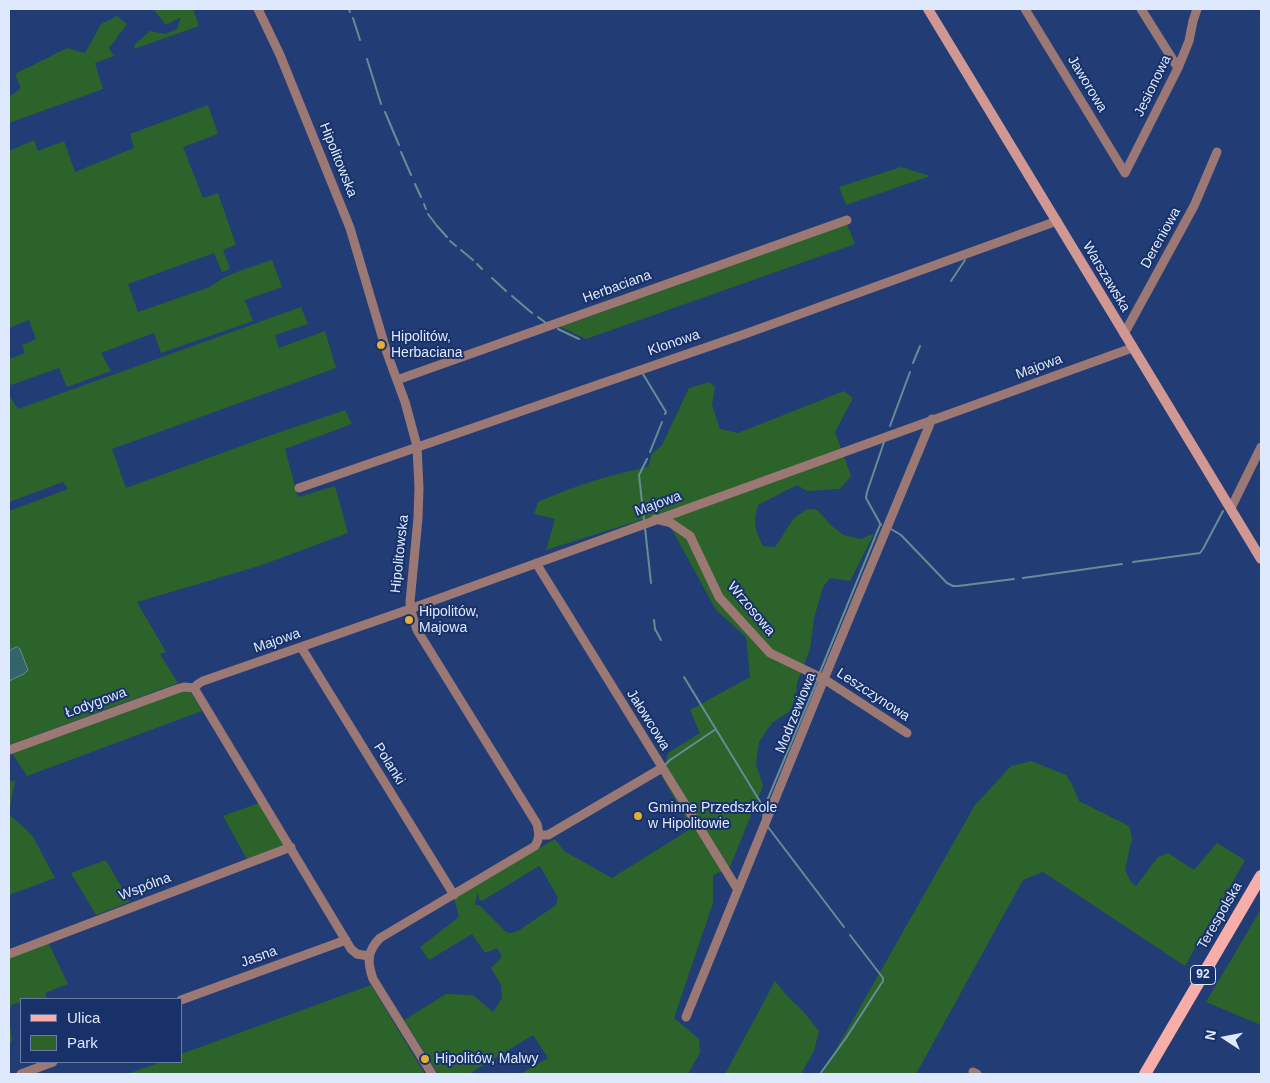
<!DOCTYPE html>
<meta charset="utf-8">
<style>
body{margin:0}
#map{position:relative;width:1270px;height:1083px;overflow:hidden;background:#223c75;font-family:Helvetica,sans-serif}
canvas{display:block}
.frame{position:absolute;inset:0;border:10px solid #dee9fe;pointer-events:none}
.legend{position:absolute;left:20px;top:998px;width:162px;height:65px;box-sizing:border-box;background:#183168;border:1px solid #677ba4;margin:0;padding:6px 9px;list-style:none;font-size:15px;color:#dee9fe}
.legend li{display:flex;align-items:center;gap:10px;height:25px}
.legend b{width:25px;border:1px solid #677ba4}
.north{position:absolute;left:1200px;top:1013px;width:50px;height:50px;-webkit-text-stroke:4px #183168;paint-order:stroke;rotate:281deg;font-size:14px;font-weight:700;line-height:20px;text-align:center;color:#dee9fe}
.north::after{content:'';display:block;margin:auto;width:18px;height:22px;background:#dee9fe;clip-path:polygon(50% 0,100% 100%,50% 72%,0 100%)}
</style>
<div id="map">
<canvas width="1270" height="1083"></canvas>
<div class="frame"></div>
<ul class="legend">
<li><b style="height:6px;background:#f7aea9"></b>Ulica</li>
<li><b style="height:14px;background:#2b632b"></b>Park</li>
</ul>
<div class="north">N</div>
</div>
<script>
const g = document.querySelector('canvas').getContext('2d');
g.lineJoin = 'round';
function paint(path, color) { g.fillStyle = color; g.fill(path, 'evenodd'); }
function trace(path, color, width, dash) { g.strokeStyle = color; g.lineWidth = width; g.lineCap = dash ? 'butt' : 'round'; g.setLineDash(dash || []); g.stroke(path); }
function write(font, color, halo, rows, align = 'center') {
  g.font = font + ' Helvetica,sans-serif'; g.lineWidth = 4; g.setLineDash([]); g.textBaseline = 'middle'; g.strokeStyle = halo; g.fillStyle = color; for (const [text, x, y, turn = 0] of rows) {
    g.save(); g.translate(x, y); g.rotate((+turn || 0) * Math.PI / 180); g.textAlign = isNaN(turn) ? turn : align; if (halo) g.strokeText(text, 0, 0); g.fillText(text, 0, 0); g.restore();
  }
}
paint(new Path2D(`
 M155 9H193L199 26 134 49 135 44 150 31 165 34 177 29 181 17 166 25 154 10Z
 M117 16 127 24 109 48 114 56 95 63 103 89 9 123V97L21 88 15 74 67 48 85 53 101 24Z
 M208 105 218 134 183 147 203 198 218 193 236 245 223 250 230 269 222 272 214 253 128 284 138 312 210 287C227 273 251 267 272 260L282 287 245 300 253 321 161 353 154 333 101 353 111 371 67 387 59 368 11 385 9 382V359L25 353 22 345 36 339 29 320 9 328V151L34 140 38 151 64 141 75 172 134 148 130 134Z
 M901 167 930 176 846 205 839 187Z
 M847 224 855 244 586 339 559 326 580 320Z
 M301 307 308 324 275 335 279 348 325 331 336 368 112 449 126 488 263 438 345 410 352 424 285 449 298 497 335 486 348 533 259 566 137 602 166 652 160 654 178 683 9 745V681L24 674 17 647 9 651V511L68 489 63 482 9 502V395L18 409Z
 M709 382 715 387 712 405 720 429 738 433 844 391 853 398 835 432 851 476 840 489 807 491 797 485 758 505C753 523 755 530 763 546L775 547 794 518 807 509 817 510 832 526 844 535 860 539 874 534 850 581 830 578 823 587 814 618 810 649 797 683 796 696 790 711 772 723 759 742 756 764 763 786 729 869 713 875V903L674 1018 699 1039 700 1053 688 1074H520L548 1058 533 1035 469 1074H438L404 1020 446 994 473 995 493 1012 502 998 501 985 491 968 502 957 497 948 485 953 472 934 429 960 420 947 459 917 454 898 555 839 564 851 612 878 692 828 662 777 668 753 700 733 690 710 750 677 746 637 716 610 663 513 546 550 555 519 534 514 538 502C573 486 610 475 648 467L652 454 662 445 689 388ZM539 866 541 868 556 894 558 898 556 905 518 931 511 933 506 932 479 905H475L477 894 478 893 479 900 482 901Z
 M187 690 192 694 202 711 27 776 12 753Z
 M1031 761 1066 775 1072 784 1079 801 1129 826 1132 838 1125 870 1131 882 1136 886 1158 857 1168 853 1194 870 1217 843 1245 860 1185 966 1043 872 1023 880 916 1074H822L975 805 1011 766Z
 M15 780 9 814 32 835 55 878 9 895V782Z
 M259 803 285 845 247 859 223 816Z
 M106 860 130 902 96 915 71 873Z
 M1261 909V1025L1206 1002Z
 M48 942 68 984 45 993 47 999H21V1003V1002L11 1005 9 1017 12 1040 9 1045V957Z
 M775 981 788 997 802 1010 819 1031 814 1051 801 1074H725Z
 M371 985 425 1074H127L161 1062H181V1054Z`), '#2b632b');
const water = new Path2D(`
 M17 647 20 649 28 670 24 674 9 681V651Z`);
paint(water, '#32656a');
trace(water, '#668d96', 1);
trace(new Path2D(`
 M349 9 350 12
 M353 18 360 40
 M367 59 381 104
 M385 112 399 145
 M401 152 411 175
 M415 184 421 197
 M424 204 426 209
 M428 214 437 226 447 237
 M450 241 456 246
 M461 250 473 260
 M477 264 482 269
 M492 278 506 291
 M951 281 965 260
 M512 296 532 313
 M538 317 546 323
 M558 329 579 339
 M913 363 920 346
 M643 374 666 412 665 414
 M890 426 910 372
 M650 452 662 422
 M644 520 639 475 647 459
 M881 525 866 498 867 492 884 442
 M645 528 651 583
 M891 529 901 535 947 583 953 586H958L1014 579
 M1133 562 1200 553 1203 549 1223 511
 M1023 578 1122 564
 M654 620 655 629 661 640
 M820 672 880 525
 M684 677 764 808
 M665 765 670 760 716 729
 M763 819 764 808 817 681
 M768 827 844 927
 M820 1074 846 1038 883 981V978L850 935`), '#668d96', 2);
trace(new Path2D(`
 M258 9 280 55 350 228 387 353 405 402 417 446 419 488 418 518 410 602C410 612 414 620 417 630L537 824C539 833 540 838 535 846L380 938C367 951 367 962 373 979L432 1074
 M1025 9 1125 173
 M1141 9 1178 68
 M1125 173 1178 68 1189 41 1193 21 1197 9
 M1124 334 1194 206 1217 152
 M397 380 847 220
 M299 488 742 335 1057 221
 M1231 508 1261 447
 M655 519 671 523 690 536 719 597 770 653 824 679 907 733
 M536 563 738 890
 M301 647 454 895
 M194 688 198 684 203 681 410 609 1132 348
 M194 688 351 949 357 954 369 956
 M9 750 177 689 184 687 194 688
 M539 835H548L662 768
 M9 954 291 847
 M181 1000 346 940
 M686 1017 824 679 932 419
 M973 1072 977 1074
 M21 1074 53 1062`), '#9c7875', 9);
trace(new Path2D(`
 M928 9 1261 559`), '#d09793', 10);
trace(new Path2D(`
 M1145 1074 1261 876`), '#f7aea9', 12);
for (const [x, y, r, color] of [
 [381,345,5,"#e3ae35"],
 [409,620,5,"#e3ae35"],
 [638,816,5,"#e3ae35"],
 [425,1059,5,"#e3ae35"]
]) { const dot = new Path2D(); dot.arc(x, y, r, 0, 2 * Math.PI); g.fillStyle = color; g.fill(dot); trace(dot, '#183168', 2); }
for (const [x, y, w] of [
 [1203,975,25]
]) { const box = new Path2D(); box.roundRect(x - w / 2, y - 9.5, w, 19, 4); g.fillStyle = '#183168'; g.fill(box); trace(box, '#dee9fe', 1); }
write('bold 12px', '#dee9fe', null, [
 ["92",1203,975]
]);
write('14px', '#dee9fe', '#183168', [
 ["Jaworowa",1087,84,59],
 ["Jesionowa",1153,86,-64],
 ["Hipolitowska",338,160,68],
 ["Dereniowa",1161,238,-61],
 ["Warszawska",1106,277,59],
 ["Herbaciana",617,287,-20],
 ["Klonowa",674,343,-19],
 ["Majowa",1039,367,-20],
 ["Majowa",658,504,-20],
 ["Hipolitowska",400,554,-84],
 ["Wrzosowa",751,609,50],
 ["Majowa",277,641,-19],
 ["Leszczynowa",873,695,33],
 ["Łodygowa",96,703,-20],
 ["Modrzewiowa",796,713,-68],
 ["Jałowcowa",648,720,58],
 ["Polanki",389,764,58],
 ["Wspólna",145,887,-21],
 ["Terespolska",1220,916,-60],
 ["Jasna",259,957,-20]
]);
write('14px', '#dee9fe', '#183168', [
 ["Hipolitów,",391,337],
 ["Herbaciana",391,353],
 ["Hipolitów,",419,612],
 ["Majowa",419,628],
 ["Gminne Przedszkole",648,808],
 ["w Hipolitowie",648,824],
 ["Hipolitów, Malwy",435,1059]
], 'left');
</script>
